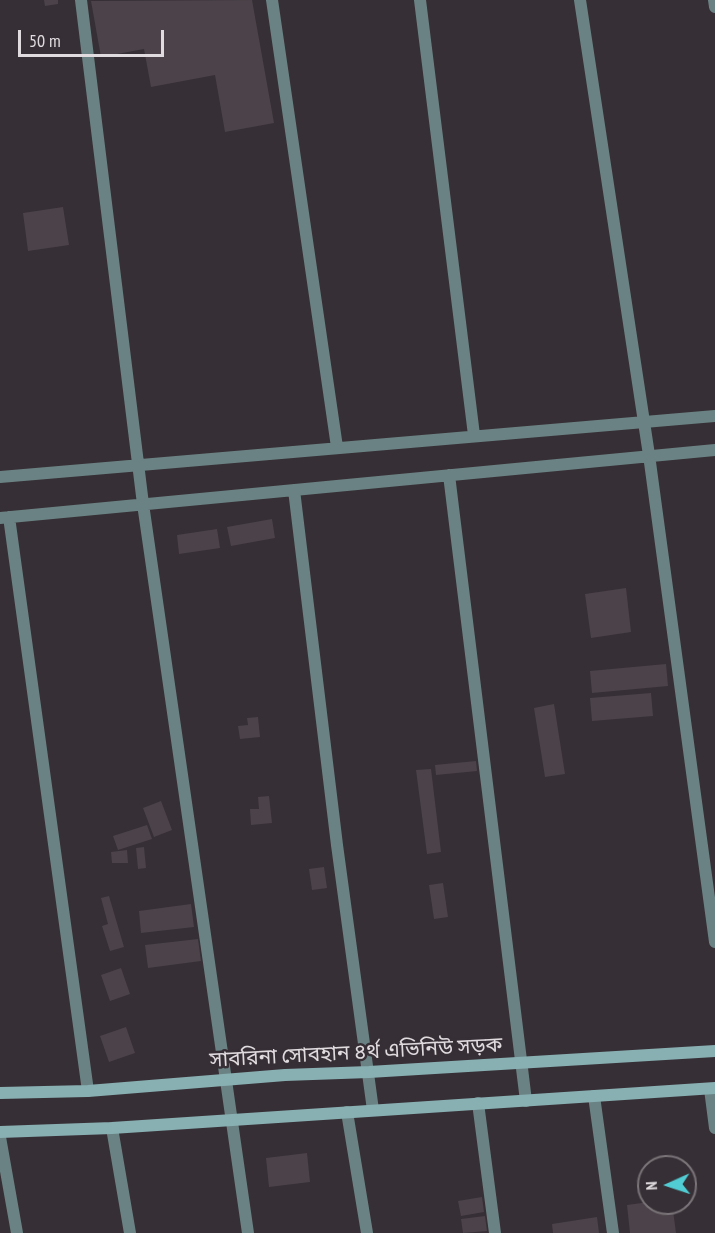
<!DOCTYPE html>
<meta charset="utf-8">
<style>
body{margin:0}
#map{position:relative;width:715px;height:1233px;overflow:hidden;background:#362f35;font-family:"PT Sans Narrow",sans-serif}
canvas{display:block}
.north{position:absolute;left:637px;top:1155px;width:60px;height:60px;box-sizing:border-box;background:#362f35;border:2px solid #7a7479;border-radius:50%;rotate:267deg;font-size:16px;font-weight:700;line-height:24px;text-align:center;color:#e0dbdf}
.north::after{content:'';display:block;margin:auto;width:21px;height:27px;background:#51ccd3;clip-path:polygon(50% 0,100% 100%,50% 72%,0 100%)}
.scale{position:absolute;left:18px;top:30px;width:146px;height:27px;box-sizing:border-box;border:3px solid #e0dbdf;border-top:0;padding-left:8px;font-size:18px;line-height:21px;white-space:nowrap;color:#e0dbdf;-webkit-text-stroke:4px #362f35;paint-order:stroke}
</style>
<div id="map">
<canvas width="715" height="1233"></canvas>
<div class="north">N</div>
<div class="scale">50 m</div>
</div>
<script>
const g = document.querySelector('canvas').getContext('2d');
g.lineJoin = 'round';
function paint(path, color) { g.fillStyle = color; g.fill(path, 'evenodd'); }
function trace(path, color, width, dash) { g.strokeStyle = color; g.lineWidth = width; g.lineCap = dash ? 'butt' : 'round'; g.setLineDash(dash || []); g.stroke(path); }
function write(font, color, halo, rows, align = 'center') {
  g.font = font + ' "PT Sans Narrow","Noto Sans Bengali",sans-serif'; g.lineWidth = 5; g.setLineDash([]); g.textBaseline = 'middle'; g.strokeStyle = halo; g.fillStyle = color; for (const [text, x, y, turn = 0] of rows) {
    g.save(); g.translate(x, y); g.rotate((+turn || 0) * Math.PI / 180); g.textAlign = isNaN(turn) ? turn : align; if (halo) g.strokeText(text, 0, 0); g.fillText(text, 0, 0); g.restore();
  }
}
paint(new Path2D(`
 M44 0H58V4L45 6Z
 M252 0 274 123 225 132 215 75 151 87 144 49 101 57 91 1Z
 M63 207 69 245 28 251 23 213Z
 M272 519 275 538 231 546 227 527Z
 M217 529 220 548 179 554 177 535Z
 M626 588 631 632 591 638 585 594Z
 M666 664 668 686 592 693 590 671Z
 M651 693 653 716 592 721 590 698Z
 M554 704 565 774 545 777 534 708Z
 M258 717 260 737 240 739 238 726 248 725 247 718Z
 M476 761 477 771 436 775 435 765Z
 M431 769 441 852 427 854 416 770Z
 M269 796 272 823 251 825 250 809H259L258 797Z
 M161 801 172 830 154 837 143 808Z
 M147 825 152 839 118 850 113 836Z
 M144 847 146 868 138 869 136 848Z
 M127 850 128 863H112L111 852Z
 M324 867 327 888 312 890 309 869Z
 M443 883 448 917 434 919 429 885Z
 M109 896 124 947 110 951 102 926 108 924 101 898Z
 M191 904 194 927 141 933 139 911Z
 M198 939 201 961 148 968 145 945Z
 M121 968 130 994 110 1001 101 975Z
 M126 1027 135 1053 109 1062 100 1036Z
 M307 1153 310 1182 269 1187 266 1158Z
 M482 1197 484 1212 461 1216 458 1201Z
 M649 1202 672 1203 676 1233H630L627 1205Z
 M485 1216 487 1231 463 1233 461 1219Z
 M597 1217 599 1233H553L552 1224Z`), '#4b4349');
trace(new Path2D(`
 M81 0 143 504 248 1233
 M272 0 337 447
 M420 0 474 435
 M580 0 649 455 715 942
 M714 0 715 7
 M449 475 526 1101
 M0 477 715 416
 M294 490 337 845 373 1110
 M9 517 88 1091
 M0 518 715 450
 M710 1089 715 1128
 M594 1096 613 1233
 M478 1103 495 1233
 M347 1112 367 1233
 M112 1128 130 1233
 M0 1137 17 1233`), '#6a8283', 12);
trace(new Path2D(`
 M0 1093 88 1091 285 1075 369 1072 715 1051
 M0 1132 112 1128 715 1088`), '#88afb2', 12);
write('21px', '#e0dbdf', '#362f35', [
 ["সাবরিনা সোবহান ৪র্থ এভিনিউ সড়ক",356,1053,-3]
]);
</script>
